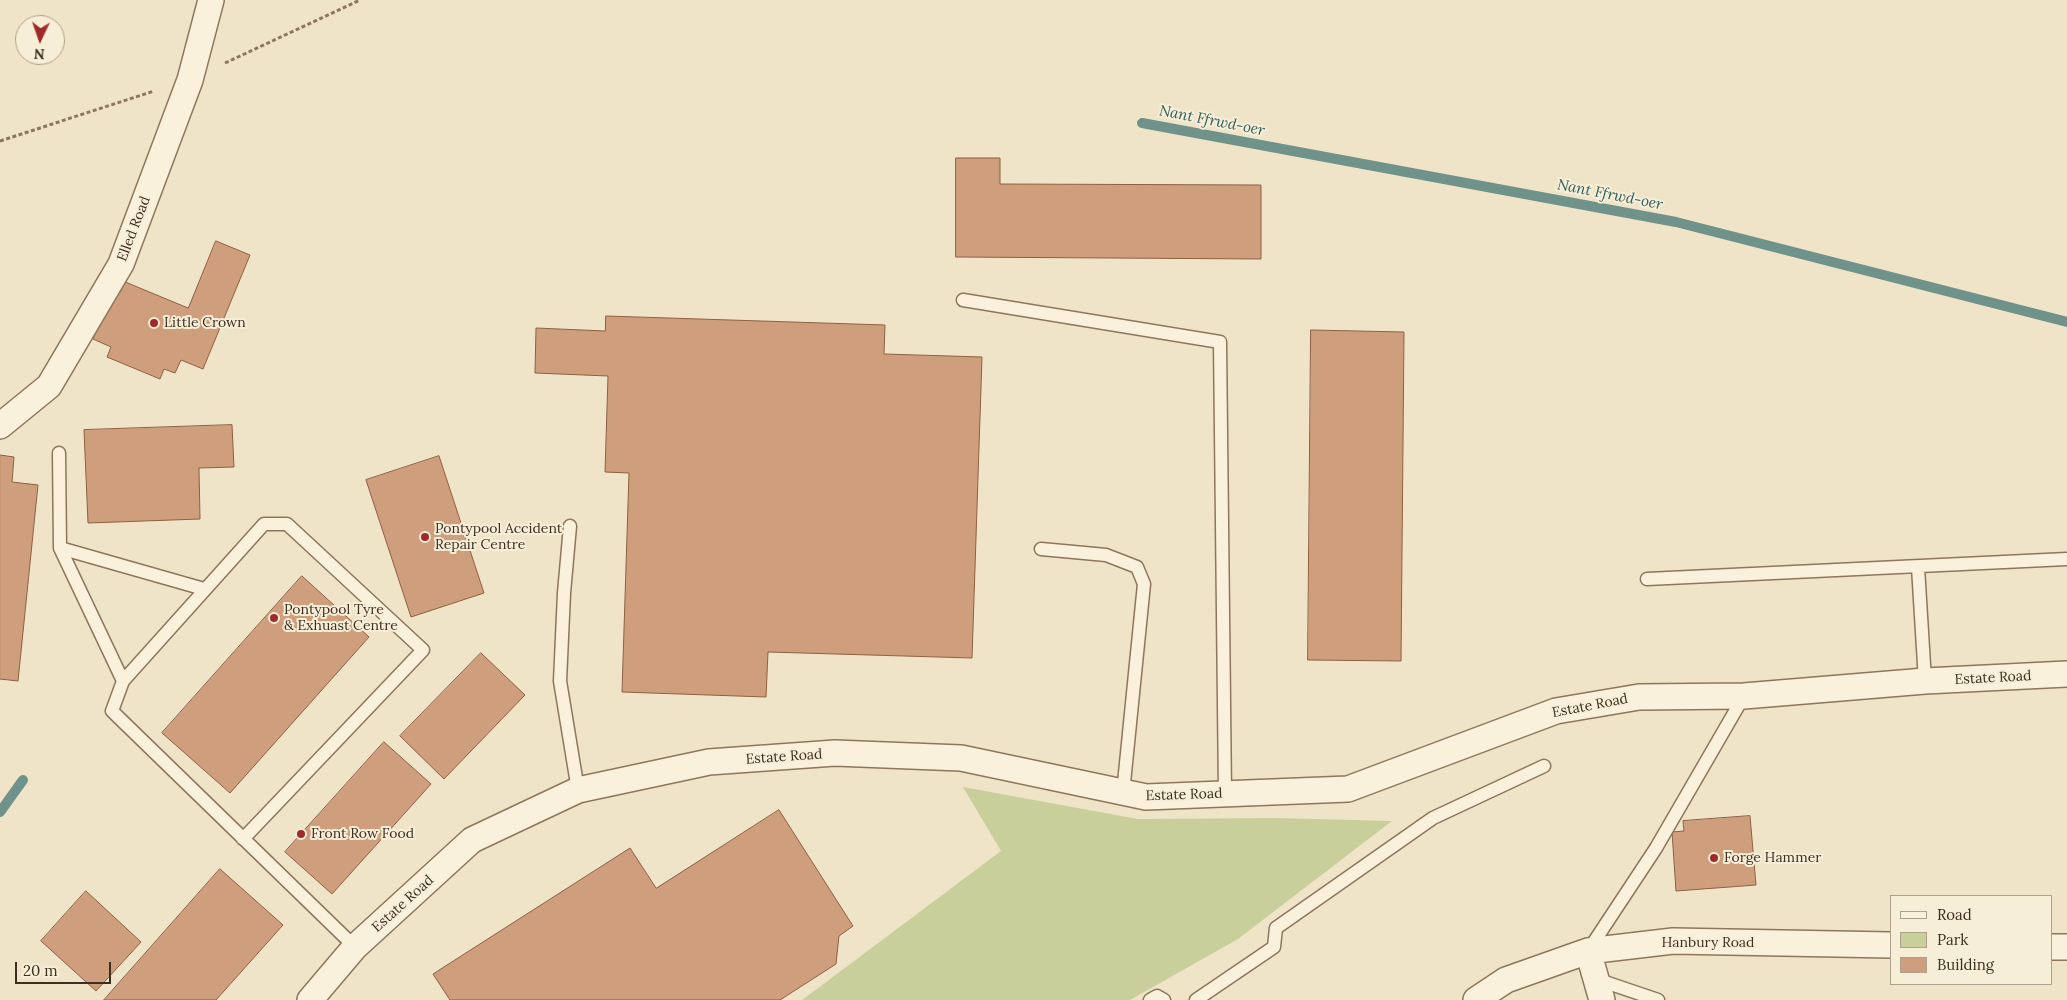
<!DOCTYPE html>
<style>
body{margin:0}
#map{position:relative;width:2067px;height:1000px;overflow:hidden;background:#f0e4c8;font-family:Lora,serif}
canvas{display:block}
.legend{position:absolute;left:1890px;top:895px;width:162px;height:90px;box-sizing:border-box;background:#f7eed8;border:1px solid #ada18e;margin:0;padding:6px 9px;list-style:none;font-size:15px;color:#3d2e20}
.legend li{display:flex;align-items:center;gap:10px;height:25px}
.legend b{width:25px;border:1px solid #ada18e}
.north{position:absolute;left:15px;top:15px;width:50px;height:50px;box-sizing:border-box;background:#f7eed8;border:1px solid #ada18e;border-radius:50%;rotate:183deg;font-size:14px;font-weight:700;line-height:20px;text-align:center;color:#3d2e20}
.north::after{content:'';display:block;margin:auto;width:18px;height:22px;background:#9e2a2b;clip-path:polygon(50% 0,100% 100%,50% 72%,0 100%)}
.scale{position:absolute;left:15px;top:962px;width:96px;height:22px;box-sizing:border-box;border:2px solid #3d2e20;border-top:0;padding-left:6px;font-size:15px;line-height:18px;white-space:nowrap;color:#3d2e20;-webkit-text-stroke:4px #f7eed8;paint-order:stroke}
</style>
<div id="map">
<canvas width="2067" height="1000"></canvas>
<ul class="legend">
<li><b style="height:6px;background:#faf1dc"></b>Road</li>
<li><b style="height:14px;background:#c9cf9b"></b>Park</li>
<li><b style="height:14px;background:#cf9f7d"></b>Building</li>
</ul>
<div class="north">N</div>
<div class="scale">20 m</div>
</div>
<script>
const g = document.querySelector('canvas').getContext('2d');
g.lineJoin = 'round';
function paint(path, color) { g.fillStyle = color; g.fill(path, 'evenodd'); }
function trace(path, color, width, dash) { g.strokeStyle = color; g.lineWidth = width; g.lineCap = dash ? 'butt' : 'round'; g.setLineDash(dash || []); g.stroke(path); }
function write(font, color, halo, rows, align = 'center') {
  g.font = font + ' Lora,serif'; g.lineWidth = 4; g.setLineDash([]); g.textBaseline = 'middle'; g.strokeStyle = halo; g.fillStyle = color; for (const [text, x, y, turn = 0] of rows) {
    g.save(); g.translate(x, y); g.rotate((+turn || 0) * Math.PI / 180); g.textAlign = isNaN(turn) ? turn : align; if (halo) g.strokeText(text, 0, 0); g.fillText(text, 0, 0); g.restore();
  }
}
paint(new Path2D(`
 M963 787 1138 819 1276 818 1392 821 1238 939 1130 1000H802L1001 851Z`), '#c9cf9b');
trace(new Path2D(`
 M1142 123 1676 222 2067 322
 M0 812 23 780`), '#6f938a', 10);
const building = new Path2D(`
 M956 158H1000V184L1261 185V259L956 257Z
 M216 241 250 255 203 369 181 360 175 373 164 369 160 379 107 357 111 347 93 339 118 279 188 308Z
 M606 316 885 325 884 354 982 357 972 658 768 652 766 697 622 692 629 473 605 472 608 376 535 373 536 328 605 331Z
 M1311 330 1404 332 1401 661 1308 660Z
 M232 425 234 467 199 468 200 519 88 523 84 430Z
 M0 455 14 457 12 482 38 485 18 681 0 679Z
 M439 456 484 593 411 617 366 480Z
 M302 576 369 637 230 793 162 733Z
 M481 653 525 695 444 779 400 736Z
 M384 742 431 784 332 894 285 852Z
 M779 810 853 926 839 936 836 964 780 1000H450L433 974 630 848 656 888Z
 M1750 816 1756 885 1676 891 1672 832 1684 831 1683 821Z
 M220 869 283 925 216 1000H104Z
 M86 891 141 942 96 991 41 941Z`);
paint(building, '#cf9f7d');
trace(building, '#8d5f41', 1);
const service = new Path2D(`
 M963 300 1220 342 1225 794
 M59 453 60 548 123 681 112 711 355 947
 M570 526 564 593 560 681 578 790
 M60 548 204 589
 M1041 549 1106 555 1137 567 1144 584 1123 793
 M1918 567 1925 681
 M1647 579 2067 559
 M123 681 264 524H287L423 650 243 839
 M1588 951 1656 848 1744 696
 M1596 979 1658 1000
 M1150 1000 1157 996 1164 1000
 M1196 1000 1274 947 1276 928 1433 818 1544 766`);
const minor = new Path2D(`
 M0 426 49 386 121 264 190 80 211 0
 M2051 947H2067
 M1588 951 1602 1000
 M310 1000 355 947 472 840 578 790 709 762 835 753 961 758 1146 797 1348 789 1556 711 1639 697 1744 696 1925 681 2067 674
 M1476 1000 1506 980 1588 951 1673 941 1891 945`);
trace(service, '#8d765c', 15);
trace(minor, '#8d765c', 28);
trace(new Path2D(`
 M225 63 360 0
 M0 141 154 91`), '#8d765c', 3, [4, 2.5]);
trace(service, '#faf1dc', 12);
trace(minor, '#faf1dc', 25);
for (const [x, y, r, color] of [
 [154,323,5,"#9e2a2b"],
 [425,537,5,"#9e2a2b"],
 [274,618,5,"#9e2a2b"],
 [301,834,5,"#9e2a2b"],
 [1714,858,5,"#9e2a2b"]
]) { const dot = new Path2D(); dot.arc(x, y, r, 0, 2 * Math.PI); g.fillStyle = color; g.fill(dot); trace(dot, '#f7eed8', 2); }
write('14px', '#3d2e20', '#f7eed8', [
 ["Elled Road",134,229,-69],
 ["Estate Road",1993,678,-3],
 ["Estate Road",1590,706,-11],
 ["Estate Road",784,757,-4],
 ["Estate Road",1184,795,-2],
 ["Estate Road",403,904,-42],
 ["Hanbury Road",1708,943]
]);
write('14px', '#3d2e20', '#f7eed8', [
 ["Little Crown",164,323],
 ["Pontypool Accident",435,529],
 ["Repair Centre",435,545],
 ["Pontypool Tyre",284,610],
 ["& Exhuast Centre",284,626],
 ["Front Row Food",311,834],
 ["Forge Hammer",1724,858]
], 'left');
write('italic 15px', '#2f5d5a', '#f7eed8', [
 ["Nant Ffrwd-oer",1212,121,11],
 ["Nant Ffrwd-oer",1610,195,11]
]);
</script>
